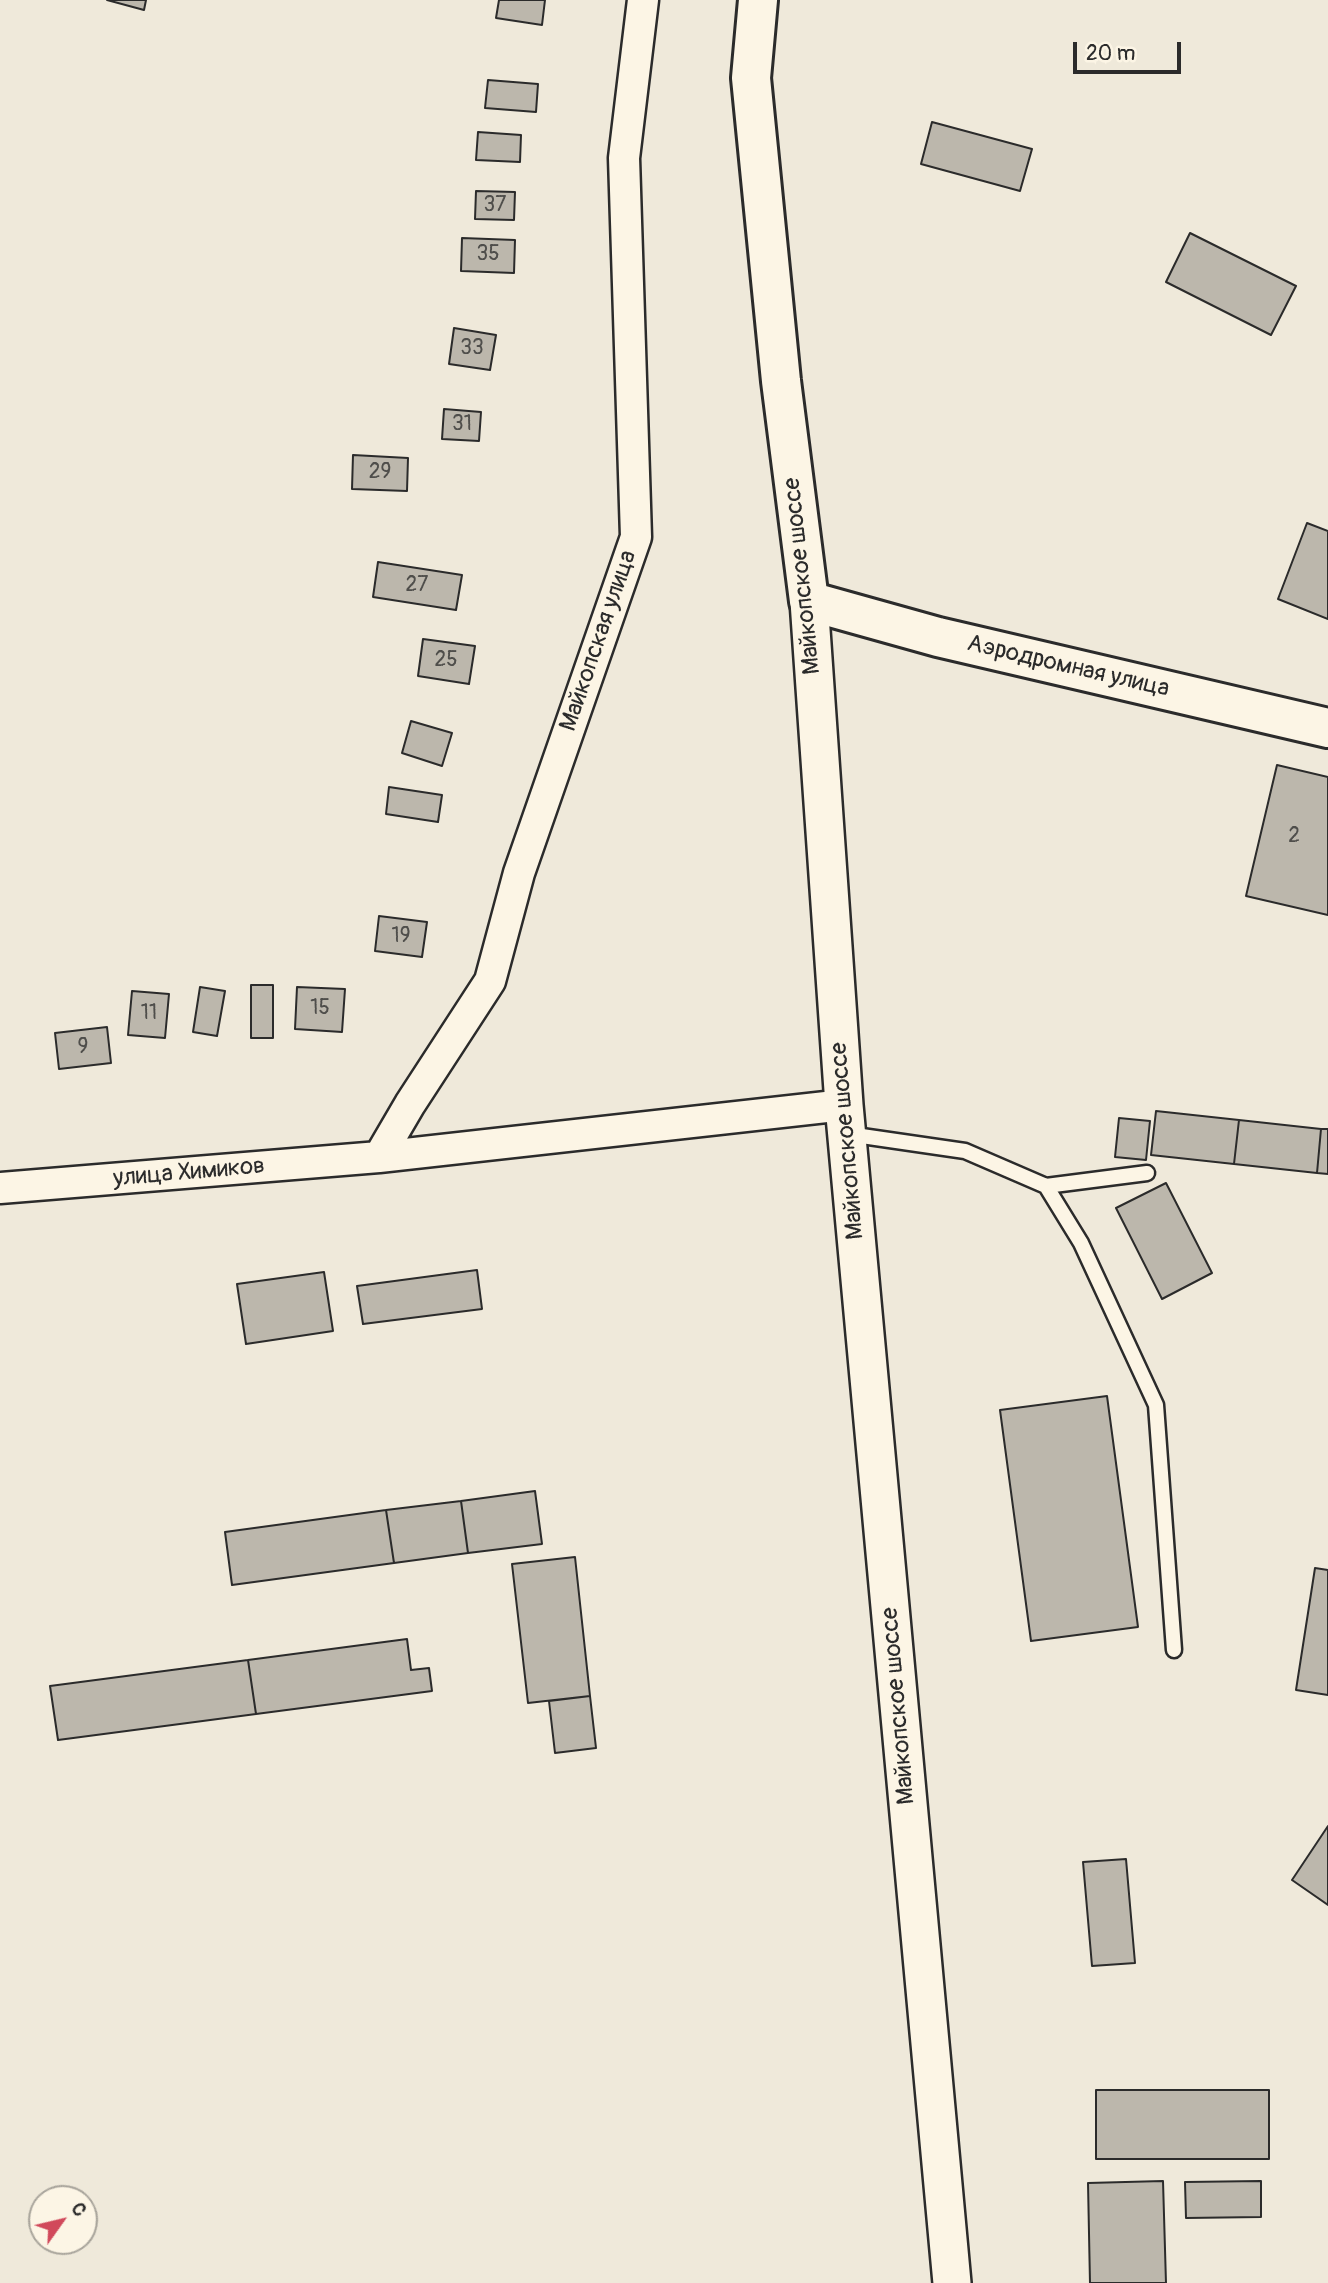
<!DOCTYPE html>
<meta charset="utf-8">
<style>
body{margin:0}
#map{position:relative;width:1328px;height:2283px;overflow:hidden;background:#efe9da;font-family:Pangolin,sans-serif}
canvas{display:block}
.north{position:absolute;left:28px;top:2185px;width:70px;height:70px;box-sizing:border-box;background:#fcf5e5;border:2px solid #a8a49b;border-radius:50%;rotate:56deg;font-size:19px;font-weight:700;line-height:28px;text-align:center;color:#2b2b2b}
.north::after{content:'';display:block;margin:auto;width:24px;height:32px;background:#d1495b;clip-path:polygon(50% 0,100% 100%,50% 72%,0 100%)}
.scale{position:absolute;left:1073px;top:42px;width:108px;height:32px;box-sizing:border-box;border:4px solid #2b2b2b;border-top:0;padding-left:9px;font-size:21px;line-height:24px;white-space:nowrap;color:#2b2b2b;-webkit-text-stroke:5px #fcf5e5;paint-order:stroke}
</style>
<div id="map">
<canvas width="1328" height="2283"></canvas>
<div class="north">С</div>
<div class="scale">20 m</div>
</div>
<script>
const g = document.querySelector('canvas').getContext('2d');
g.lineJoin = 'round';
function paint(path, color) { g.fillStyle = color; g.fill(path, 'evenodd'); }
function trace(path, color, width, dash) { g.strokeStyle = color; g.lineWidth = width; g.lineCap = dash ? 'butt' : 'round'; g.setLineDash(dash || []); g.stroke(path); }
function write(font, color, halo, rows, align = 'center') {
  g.font = font + ' Pangolin,sans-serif'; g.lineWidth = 5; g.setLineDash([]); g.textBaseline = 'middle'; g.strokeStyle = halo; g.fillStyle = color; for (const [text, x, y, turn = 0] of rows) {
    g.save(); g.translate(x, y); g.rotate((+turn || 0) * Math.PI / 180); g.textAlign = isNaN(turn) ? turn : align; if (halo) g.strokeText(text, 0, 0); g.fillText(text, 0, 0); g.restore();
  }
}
const building = new Path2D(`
 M107 0H146L144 10Z
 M499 0H545L542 25 496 18Z
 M488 80 538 84 536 112 485 108Z
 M932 122 1032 149 1020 191 921 164Z
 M478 132 521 135 520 162 476 160Z
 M476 191 515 192 514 220 475 219Z
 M1190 233 1296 286 1271 335 1166 282Z
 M462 238 515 240 514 273 461 271Z
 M454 328 496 335 490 370 449 364Z
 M444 409 481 412 479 441 442 439Z
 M353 455 408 458 407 491 352 489Z
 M1307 523 1328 531V619L1278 599Z
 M378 562 462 575 456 610 373 597Z
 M423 639 475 646 469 684 418 676Z
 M411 721 452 733 442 766 402 753Z
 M1277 765 1328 777V915L1246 896Z
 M389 787 442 795 438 822 386 814Z
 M379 916 427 922 422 957 375 951Z
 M251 985H273V1038H251Z
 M200 987 225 991 217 1036 193 1032Z
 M297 987 345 989 342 1032 295 1029Z
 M132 991 169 994 165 1038 128 1035Z
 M107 1027 111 1063 59 1069 55 1033Z
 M1156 1111 1239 1120 1234 1164 1151 1155Z
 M1119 1118 1150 1121 1146 1160 1115 1157Z
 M1239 1120 1321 1129 1317 1173 1234 1164Z
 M1321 1129H1328V1174L1317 1173Z
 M1166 1183 1212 1273 1162 1299 1116 1208Z
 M477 1270 482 1309 363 1324 357 1286Z
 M324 1272 333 1331 246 1344 237 1284Z
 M1107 1396 1138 1627 1031 1641 1000 1410Z
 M535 1491 542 1544 468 1553 461 1501Z
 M461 1501 468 1553 394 1563 386 1510Z
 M386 1510 394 1563 232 1585 225 1532Z
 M575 1557 590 1696 528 1703 512 1564Z
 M1315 1568 1328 1570V1695L1296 1690Z
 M407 1639 411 1670 429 1668 432 1691 256 1714 248 1660Z
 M248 1660 256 1714 58 1740 50 1686Z
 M590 1696 596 1748 555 1753 549 1701Z
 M1328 1826V1905L1292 1880Z
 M1126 1859 1135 1963 1092 1966 1083 1862Z
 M1096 2090H1269V2159H1096Z
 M1163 2181 1166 2283H1090L1088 2183Z
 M1261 2181V2217L1186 2218 1185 2182Z`);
paint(building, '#bcb7ac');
trace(building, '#2b2b2b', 2);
const service = new Path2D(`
 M848 1134 965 1151 1046 1186 1081 1243 1156 1405 1174 1650
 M1046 1186 1147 1173`);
const minor = new Path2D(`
 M379 1157 410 1104 490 981 519 873 636 537 624 158 643 0
 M0 1188 379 1157 844 1105`);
const tertiary = new Path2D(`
 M809 601 844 1105 952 2283`);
const primary = new Path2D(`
 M758 0 751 78 781 381 809 601 938 637 1328 728`);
trace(service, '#2b2b2b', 19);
trace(minor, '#2b2b2b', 35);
trace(tertiary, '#2b2b2b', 42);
trace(primary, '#2b2b2b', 44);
trace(service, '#fcf5e5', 14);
trace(minor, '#fcf5e5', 30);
trace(tertiary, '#fcf5e5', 37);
trace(primary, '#fcf5e5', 38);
write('21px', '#4f4e4b', null, [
 ["37",495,206],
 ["35",488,255],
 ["33",472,349],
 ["31",462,425],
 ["29",380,473],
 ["27",417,586],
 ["25",446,661],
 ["2",1294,837],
 ["19",401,937],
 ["15",320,1009],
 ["11",149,1014],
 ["9",83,1048]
]);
write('24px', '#2b2b2b', '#fcf5e5', [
 ["Майкопское шоссе",803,576,-96],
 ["Майкопская улица",599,641,-71],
 ["Аэродромная улица",1068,667,13],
 ["Майкопское шоссе",848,1141,-95],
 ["улица Химиков",189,1173,-5],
 ["Майкопское шоссе",899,1706,-95]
]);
</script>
